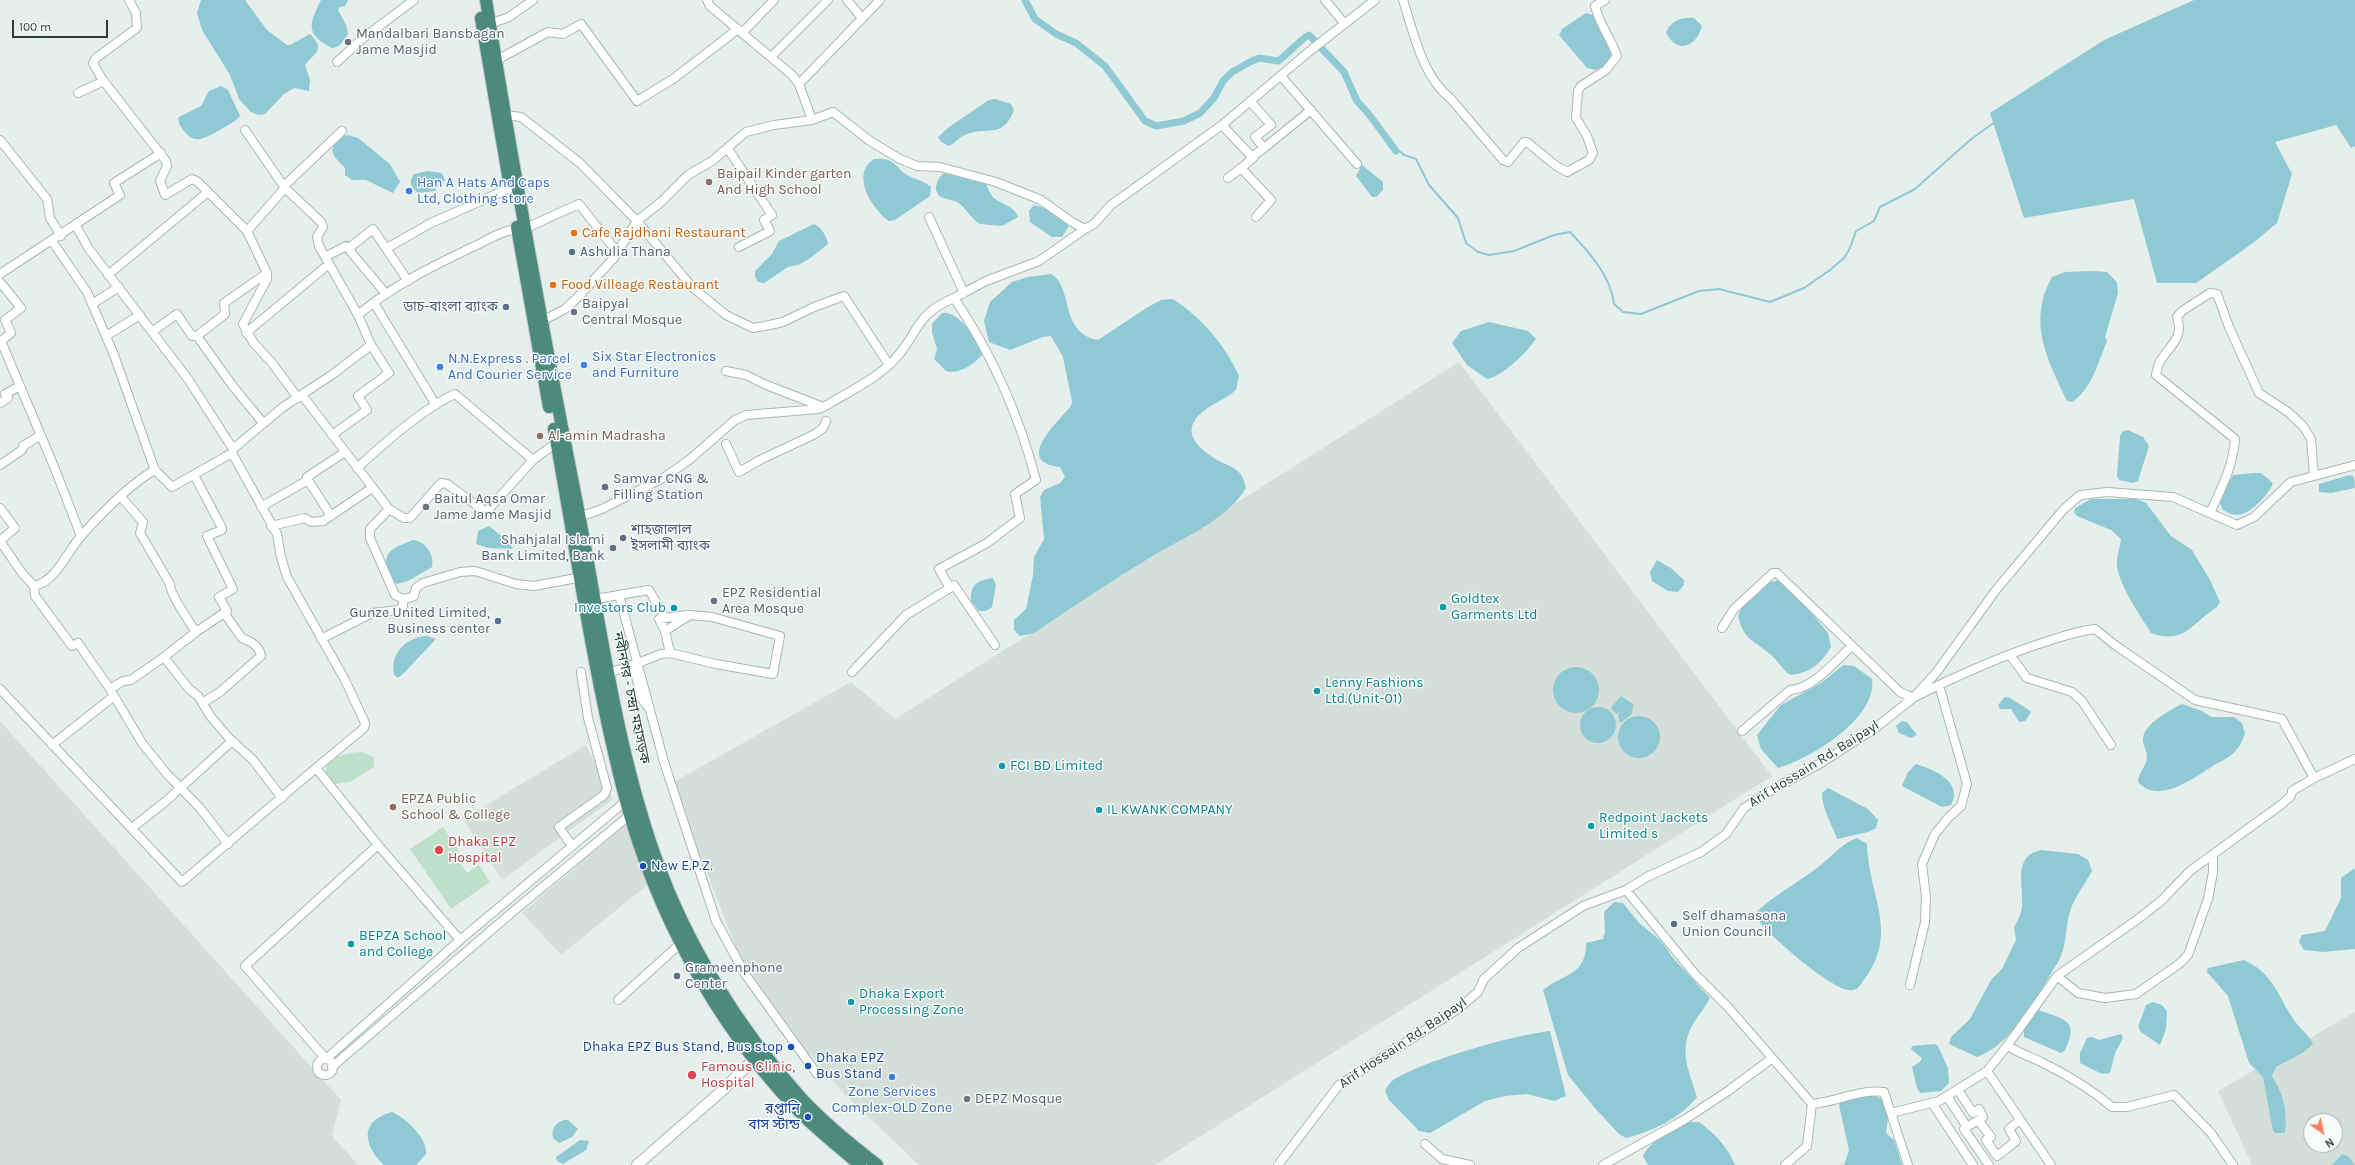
<!DOCTYPE html>
<meta charset="utf-8">
<style>
body{margin:0}
#map{position:relative;width:2355px;height:1165px;overflow:hidden;background:#e6efeb;font-family:Karla,sans-serif}
canvas{display:block}
.north{position:absolute;left:2303px;top:1113px;width:40px;height:40px;box-sizing:border-box;background:#f7fbf9;border:1px solid #a3b1ad;border-radius:50%;rotate:147deg;font-size:11px;font-weight:700;line-height:16px;text-align:center;color:#24423a}
.north::after{content:'';display:block;margin:auto;width:14px;height:18px;background:#f4845f;clip-path:polygon(50% 0,100% 100%,50% 72%,0 100%)}
.scale{position:absolute;left:12px;top:20px;width:96px;height:18px;box-sizing:border-box;border:2px solid #24423a;border-top:0;padding-left:5px;font-size:12px;line-height:14px;white-space:nowrap;color:#24423a;-webkit-text-stroke:3px #f7fbf9;paint-order:stroke}
</style>
<div id="map">
<canvas width="2355" height="1165"></canvas>
<div class="north">N</div>
<div class="scale">100 m</div>
</div>
<script>
const g = document.querySelector('canvas').getContext('2d');
g.lineJoin = 'round';
function paint(path, color) { g.fillStyle = color; g.fill(path, 'evenodd'); }
function trace(path, color, width, dash) { g.strokeStyle = color; g.lineWidth = width; g.lineCap = dash ? 'butt' : 'round'; g.setLineDash(dash || []); g.stroke(path); }
function write(font, color, halo, rows, align = 'center') {
  g.font = font + ' Karla,"Noto Sans Bengali",sans-serif'; g.lineWidth = 3; g.setLineDash([]); g.textBaseline = 'middle'; g.strokeStyle = halo; g.fillStyle = color; for (const [text, x, y, turn = 0] of rows) {
    g.save(); g.translate(x, y); g.rotate((+turn || 0) * Math.PI / 180); g.textAlign = isNaN(turn) ? turn : align; if (halo) g.strokeText(text, 0, 0); g.fillText(text, 0, 0); g.restore();
  }
}
paint(new Path2D(`
 M1459 362 1772 776 1155 1165H919L845 1095 802 1045 740 957 687 822 674 782 851 682 895 719Z
 M0 721 341 1100 332 1136 358 1165H0Z
 M586 745 613 799 502 880 463 819Z
 M627 823 647 885 561 955 522 913Z
 M2355 1012V1165H2252L2218 1091ZM2311 1121H2335V1145H2311Z`), '#d4dfda');
paint(new Path2D(`
 M363 752 374 757V767L350 782 334 784 326 774C323 756 351 752 363 752Z
 M443 827 459 851 455 854 467 873 479 865 490 882 451 909 410 849Z`), '#bfe0c8');
paint(new Path2D(`
 M201 0H245L267 30 287 45H290L310 34C326 50 315 52 305 65L310 80 309 91 294 88 284 94 265 114 258 115 251 112 239 99 230 75 202 30 197 13Z
 M321 0H348L345 6 340 7 338 10 346 25 348 34C344 41 340 47 332 48 305 34 309 24 321 0Z
 M2194 0H2355V146L2351 148 2336 125 2275 142 2292 174 2277 223 2253 243 2196 283H2157L2134 199 2024 218 1990 113 2104 40Z
 M1586 13 1596 16 1613 55 1609 63 1596 70 1587 68 1559 35 1562 29Z
 M1694 18 1702 26C1697 47 1676 55 1666 32 1671 21 1682 17 1694 18Z
 M221 86 228 90 240 116C234 123 227 125 220 130 206 137 196 146 184 131 181 127 177 122 179 117L201 106 209 91Z
 M995 99 1011 104 1014 110C1003 140 985 126 967 134 959 137 955 143 949 146L941 142 938 137 949 127 989 100Z
 M348 135 358 138 390 164 400 182 393 193 366 180H352L345 175V168C338 160 326 152 337 141 341 137 343 136 348 135Z
 M874 159C897 157 894 168 909 176 917 180 924 181 931 187L930 196 895 220 889 221C872 209 850 174 874 159Z
 M1362 165 1383 182V190L1376 197H1372L1356 176Z
 M428 171 442 173 445 180 435 191 418 193C411 187 408 182 414 174Z
 M944 173 986 184C988 188 990 195 994 198 1002 204 1015 207 1018 217L1002 226 980 224C972 219 967 210 960 204 952 197 936 202 936 187 937 181 939 177 944 173Z
 M1034 205 1042 207 1067 223 1069 226 1062 237H1052L1030 222 1029 211Z
 M814 224C821 227 827 236 828 244L809 259 798 265 788 267 764 283 758 282 755 277V271L772 254 779 241Z
 M2093 271 2107 272 2117 282 2118 293 2105 337 2107 341C2099 361 2091 390 2072 402L2067 401C2047 359 2027 322 2052 277L2065 272Z
 M1051 274C1074 287 1059 333 1098 340L1148 307 1161 300 1173 299C1202 318 1225 345 1239 376L1236 390C1225 400 1208 405 1198 416 1181 434 1201 450 1217 460 1223 464 1231 465 1236 470 1243 474 1244 481 1246 488 1226 521 1182 538 1151 557 1112 581 1072 607 1034 633L1020 636 1014 630V620L1026 609 1033 575 1034 557 1044 539 1040 497 1044 490 1060 483 1065 477 1060 467C1013 462 1058 422 1071 406L1072 401 1063 357 1051 336 1043 337 1010 350 989 342 984 321 990 302 1012 282 1028 277Z
 M942 313C958 310 979 341 983 354 974 364 959 375 946 371L934 359 937 349 932 332V324Z
 M1489 322 1528 331 1536 339C1527 352 1502 377 1487 379L1467 365 1452 343 1461 331Z
 M2128 430 2143 437 2149 446 2138 481 2133 483 2119 480 2117 476 2120 436 2123 431Z
 M2254 473H2261L2273 483C2269 494 2251 514 2238 515 2233 515 2227 512 2223 510L2219 501 2233 475Z
 M2350 475 2354 477 2355 488 2331 493 2319 492V484Z
 M2091 499H2137L2146 503 2171 536 2192 550 2210 580 2220 602 2217 607C2191 624 2184 645 2151 633 2140 615 2120 587 2117 566 2116 557 2120 548 2121 539L2111 530 2077 516 2074 512 2075 508Z
 M489 526 509 542 513 549 489 548 476 544 478 531Z
 M413 540C425 541 435 555 432 567L408 581 397 584C391 579 389 576 387 568 382 550 399 546 413 540Z
 M1657 560 1672 569 1684 580V585L1678 592 1668 591 1652 581 1650 572Z
 M993 578 996 585 992 607 986 611H979L971 601C970 584 978 580 993 578Z
 M1781 580 1796 594 1828 633 1831 647C1821 664 1810 673 1790 675 1782 669 1778 661 1771 655 1754 640 1744 641 1738 616 1745 600 1761 581 1781 580Z
 M427 636 436 639 403 674 398 678 394 675C390 653 406 637 427 636Z
 M1843 665 1854 666 1872 679C1878 718 1810 759 1778 768L1761 749 1757 735 1781 705 1821 683Z
 M1553 690a23 23 0 1 1 46 0a23 23 0 1 1-46 0Z
 M1621 696 1633 704 1632 714 1620 723 1618 715 1621 711 1616 714 1611 708Z
 M2005 697 2010 698 2029 710 2031 712 2025 721 2019 722 2011 709H2000L1998 705Z
 M2182 704 2202 711 2211 717H2234L2242 723 2245 734C2243 738 2241 744 2238 748 2233 755 2224 760 2216 764 2196 776 2160 806 2138 782 2138 772 2147 767 2147 756 2147 750 2142 744 2143 738 2145 723 2169 711 2182 704Z
 M1580 725a18 18 0 1 1 36 0a18 18 0 1 1-36 0Z
 M1618 737a21 21 0 1 1 42 0a21 21 0 1 1-42 0Z
 M1902 721 1907 722 1917 735 1911 738 1899 733 1896 726Z
 M1916 764C1932 769 1964 781 1951 805L1942 807 1902 786 1908 772Z
 M1828 788 1868 809 1878 820 1876 828 1868 832 1837 839C1832 824 1822 809 1822 793Z
 M1857 838 1867 844C1869 902 1903 934 1858 988 1856 989 1852 991 1849 990 1832 990 1761 930 1754 914 1773 896 1797 883 1817 868 1832 857 1840 844 1857 838Z
 M2041 850 2078 854 2088 860 2092 871C2085 884 2075 896 2070 911 2065 928 2067 947 2058 962 2039 993 2012 1045 1977 1057L1949 1044 1951 1037 1970 1019 1991 980 2002 969 2016 940 2014 927C2018 920 2021 915 2022 907 2024 885 2012 856 2041 850Z
 M2355 868V949L2323 952 2304 950 2299 942 2302 935 2325 931 2341 898V878Z
 M1614 902 1623 903 1639 923 1661 941 1673 958 1710 998C1705 1008 1698 1015 1693 1024 1678 1050 1689 1071 1697 1097 1679 1119 1653 1131 1626 1138L1619 1134 1594 1107 1568 1075 1543 990C1563 974 1587 975 1586 943L1603 939 1605 932 1604 912Z
 M2244 960C2274 974 2277 995 2294 1020 2300 1029 2309 1035 2313 1044L2304 1052 2276 1067 2272 1076C2283 1092 2288 1114 2285 1133H2276L2273 1131 2263 1077 2249 1063 2228 996 2207 972 2208 968Z
 M2153 1002 2162 1005 2167 1011 2166 1029 2160 1045 2141 1032 2138 1027 2146 1005Z
 M2036 1009C2061 1019 2081 1018 2065 1050L2061 1053 2024 1037V1030Z
 M1550 1031 1566 1096 1554 1101 1527 1094 1505 1096 1485 1101 1430 1133 1419 1131 1389 1100 1385 1091C1387 1088 1389 1083 1392 1081 1421 1061 1514 1035 1550 1031Z
 M2121 1034 2123 1038 2115 1053 2110 1073 2102 1074 2080 1063V1053L2087 1038 2092 1037 2099 1040Z
 M1935 1044 1938 1046 1948 1068 1949 1083 1941 1091 1920 1093 1917 1088 1912 1067 1920 1062 1922 1058 1911 1049 1912 1046Z
 M1872 1094 1883 1100 1888 1118 1886 1133 1894 1140 1902 1165H1844L1849 1150 1839 1105 1841 1101Z
 M392 1112C405 1117 428 1139 426 1154L416 1165H384C363 1145 359 1121 392 1112Z
 M564 1120H568L578 1129 572 1137 559 1143 553 1138C551 1129 555 1123 564 1120Z
 M1691 1122H1699C1715 1134 1727 1146 1735 1165H1648L1643 1156C1651 1140 1673 1127 1691 1122Z
 M580 1140 589 1141 586 1150 563 1164 557 1161 556 1157Z
 M2342 1154 2348 1156 2355 1165H2332Z`), '#8ec9d4');
trace(new Path2D(`
 M1386 140 1404 155 1416 159 1429 185 1458 218 1466 243 1478 252 1489 255 1514 251 1554 235 1570 232C1589 252 1611 276 1614 304L1623 312 1641 314 1699 291 1719 289 1770 302 1804 288 1830 270 1844 258 1850 248 1856 231 1874 221 1880 207 1915 189 1970 140 1995 122`), '#8ec9d4', 2);
trace(new Path2D(`
 M1025 0 1035 19 1056 34 1076 43 1105 66 1145 121 1156 126 1184 121 1200 113 1214 98 1223 81 1232 72 1250 62 1259 58 1278 61C1287 55 1303 37 1309 35L1344 72 1357 101 1368 113 1396 151`), '#8ec9d4', 7);
const minor = new Path2D(`
 M129 0 136 13 137 28 96 58 93 63 102 79 166 161 167 166 160 181 165 195 192 179 198 182 247 231 285 188 321 222 323 227 317 237 319 246 358 315 371 345 333 374 283 407 233 449 232 453
 M707 0 710 6 792 75 799 84 812 120 833 112 870 141 900 159 917 166 940 167 996 182 1041 200 1072 222 1085 229 1094 224 1111 205 1222 125 1311 50 1375 0
 M847 0 862 18
 M1325 0 1344 23
 M1403 0C1414 34 1422 76 1451 99L1503 160 1508 162 1524 142H1527L1555 165 1567 172 1589 160 1593 153 1587 136 1576 118 1578 91 1581 86 1606 70 1617 56C1611 38 1599 24 1595 6L1605 0
 M490 24 509 17 533 0
 M742 33 774 0
 M772 56 828 0
 M497 60 548 32 563 34 581 24 637 101 673 79 738 29
 M337 62 362 39 414 0
 M1281 76 1357 164
 M799 84 880 0
 M78 93 104 81
 M1250 101 1271 125 1255 137 1264 148 1252 157
 M506 115 521 117 580 163 637 221 692 287 726 315 753 328 765 326 783 322 814 307 844 296 889 365
 M1222 125 1253 158 1241 168 1271 200 1256 217
 M245 130 285 188
 M0 140 47 199 50 218 61 236
 M1264 148 1311 110
 M728 149 772 215 764 220 770 231 739 247
 M1228 178 1241 168
 M284 186 342 131
 M929 217 964 293
 M76 226 89 249 188 379 233 449
 M526 228 579 204 617 252
 M247 231 267 273V279L243 324 253 342 272 363 298 398
 M52 241 87 292 114 355 152 462 155 470 172 487 232 453 277 534 281 557 287 577 345 680 365 723 364 728 316 768
 M349 248 373 229 408 281
 M387 248 431 223 510 188
 M325 257 346 246 386 294
 M0 274 120 195 114 183 161 153
 M108 275 208 192
 M0 282 21 308 5 320 11 333 1 341 55 469 81 536
 M954 298 986 281 1039 261 1085 229
 M374 303 436 405
 M92 304 119 287
 M358 315C394 284 439 263 481 243 492 237 505 230 518 229
 M542 321 565 309 578 297 613 259 637 221 660 203 688 175 712 161 746 132 774 125 812 120
 M153 331 177 314 192 336H197
 M246 333 329 264
 M106 336 140 315
 M726 371 746 375 764 384 823 407
 M302 395 389 509 370 529V538L395 595C403 599 406 600 414 596L416 588 423 583 460 572 475 571 516 584 534 586 582 577
 M0 403 8 398 5 394 20 386
 M263 423 232 385 197 336 225 314 224 303 267 273
 M332 435 367 410 358 396 389 373 371 345
 M726 444 739 472 760 460 815 434 823 428 826 421
 M0 465 22 450 23 446 41 435
 M357 468C382 445 425 407 455 394L533 460 556 443
 M194 475 222 528V530L207 536 233 589 219 597 227 611 196 632
 M308 480 331 516
 M121 497 143 522 140 533 170 584C169 593 190 623 196 632L164 657
 M261 507 308 480 307 477 345 452
 M0 508 15 528 1 540
 M389 509 404 518H410L441 483 447 484 486 512 533 460
 M2211 511C2222 487 2233 466 2235 439L2156 375C2157 370 2158 364 2161 360 2171 344 2184 338 2177 317L2182 311 2210 293 2217 294 2229 327 2259 393 2288 412 2303 426 2311 439 2314 475
 M579 517 602 509 665 477 689 460 735 420 746 415 819 409 829 404C850 391 876 379 893 361 919 335 913 315 954 298 992 354 1019 415 1036 480L1015 494 1020 518 987 543 939 569 950 588 906 615 852 672
 M271 526 305 518 311 522 323 521 372 488
 M0 541 22 573 34 586C57 581 67 551 82 535 100 515 131 483 155 470
 M34 586 35 596 72 646 78 643 80 646 110 689 123 681 131 680 164 657 189 689 198 696 211 717 230 739 253 760 282 798
 M950 588 954 585 995 645
 M619 595 649 590 665 617
 M595 599 619 595 664 762 716 921 745 974 817 1074
 M1722 628 1734 609 1773 573H1777L1900 692 1913 698C1956 676 2001 656 2048 641 2063 636 2079 631 2095 629L2115 645 2195 700 2282 719 2314 778
 M665 631 659 619 687 615
 M321 639 372 613 398 610 403 606V599
 M2010 655 2027 678 2072 692 2082 701 2111 745
 M633 665 661 654 670 653 716 664 773 674 780 636 712 617 690 615 665 631 670 653
 M608 673 633 665 642 699 648 707
 M0 689 182 882 316 768 378 845
 M110 689 142 743 166 773 200 808 228 844
 M202 703 220 692 261 656C260 647 250 641 242 638L224 613
 M1742 731 1790 690C1813 689 1834 662 1852 646
 M52 745 114 696
 M132 828 166 801 232 741
 M572 846 559 827 604 795 607 788 588 718 581 672
 M1626 890 1695 974 1728 1007 1812 1104C1837 1102 1858 1089 1884 1092L1908 1165
 M460 940 378 845 245 966 326 1059 460 940 626 801
 M2057 976 2138 919 2161 901 2190 871 2282 804 2291 796 2292 791 2314 778 2355 759
 M1910 985 1925 922 1926 897 1922 864 1935 834 1948 818 1961 806 1967 784 1939 685
 M618 1000 681 943
 M2008 1045C2018 1054 2030 1056 2041 1062 2066 1074 2091 1089 2112 1107H2127L2174 1095 2211 1133 2233 1165
 M317 1067a8 8 0 1 1 16 0a8 8 0 1 1-16 0Z
 M332 1067 516 909 631 814
 M1958 1090 1973 1113 1979 1109 1983 1117 1978 1120
 M1947 1096 1967 1127 1978 1120 1991 1137 1986 1140 1997 1156 2016 1141 2009 1129 2020 1120
 M1932 1103 1973 1165
 M1891 1113 1939 1101 1987 1071
 M1967 1127 1964 1129 1989 1165
 M1425 1144 1442 1159 1470 1165
 M1278 1165 1339 1085 1458 1009 1478 992 1484 979 1518 948 1583 906 1626 890 1647 877 1701 852 1726 834 1744 808 1775 788 1821 763 1874 729 1913 698 1936 673 1996 590 2063 510 2080 495 2107 492 2173 497 2237 525 2254 517 2291 482 2355 465
 M1603 1165 1684 1120 1728 1091 1771 1059
 M1785 1165 1807 1146 1812 1104
 M2051 1165 1987 1071 2007 1046 2057 976 2078 993 2105 998 2136 994 2179 964 2188 955 2208 899 2213 872V855`);
const tertiary = new Path2D(`
 M637 1165 724 1089 754 1059`);
const trunk = new Path2D(`
 M486 0C513 168 544 337 577 504 600 621 615 743 655 856 686 944 738 1028 801 1098 824 1123 851 1144 877 1165
 M481 18 509 181
 M517 227 549 407
 M554 429C577 553 594 679 626 801 656 912 714 1020 793 1105 813 1127 838 1146 860 1165`);
trace(minor, '#a8b8b2', 10);
trace(tertiary, '#a8b8b2', 12);
trace(trunk, '#c2cac8', 14);
trace(minor, '#fff', 8);
trace(tertiary, '#fff', 10);
trace(trunk, '#4c8a7c', 12);
for (const [x, y, r, color] of [
 [348,42,4,"#6b7280"],
 [709,182,4,"#8d6e63"],
 [409,191,4,"#3f7fe0"],
 [574,233,4,"#e8710a"],
 [572,252,4,"#5c6f8a"],
 [553,285,4,"#e8710a"],
 [506,307,4,"#5c6f8a"],
 [574,312,4,"#6b7280"],
 [584,365,4,"#3f7fe0"],
 [440,367,4,"#3f7fe0"],
 [540,436,4,"#8d6e63"],
 [605,487,4,"#5c6f8a"],
 [426,507,4,"#6b7280"],
 [623,538,4,"#5c6f8a"],
 [613,548,4,"#5c6f8a"],
 [714,601,4,"#6b7280"],
 [1443,607,4,"#0f9aa8"],
 [674,608,4,"#0f9aa8"],
 [498,621,4,"#5c6f8a"],
 [1317,691,4,"#0f9aa8"],
 [1002,766,4,"#0f9aa8"],
 [393,807,4,"#8d6e63"],
 [1099,810,4,"#0f9aa8"],
 [1591,826,4,"#0f9aa8"],
 [439,850,5,"#e0444e"],
 [643,866,4,"#1a4fb4"],
 [1674,924,4,"#5c6f8a"],
 [351,944,4,"#0f9aa8"],
 [677,976,4,"#5c6f8a"],
 [851,1002,4,"#0f9aa8"],
 [791,1047,4,"#1a4fb4"],
 [808,1066,4,"#1a4fb4"],
 [692,1075,5,"#e0444e"],
 [892,1077,4,"#3f7fe0"],
 [967,1099,4,"#6b7280"],
 [808,1117,4,"#1a4fb4"]
]) { const dot = new Path2D(); dot.arc(x, y, r, 0, 2 * Math.PI); g.fillStyle = color; g.fill(dot); trace(dot, '#f7fbf9', 1.5); }
write('14px', '#5b616d', '#f7fbf9', [
 ["Mandalbari Bansbagan",356,34],
 ["Jame Masjid",356,50],
 ["Baipyal",582,304],
 ["Central Mosque",582,320],
 ["Baitul Aqsa Omar",434,499],
 ["Jame Jame Masjid",434,515],
 ["EPZ Residential",722,593],
 ["Area Mosque",722,609],
 ["DEPZ Mosque",975,1099]
], 'left');
write('14px', '#785e54', '#f7fbf9', [
 ["Baipail Kinder garten",717,174],
 ["And High School",717,190],
 ["Al-amin Madrasha",548,436],
 ["EPZA Public",401,799],
 ["School & College",401,815]
], 'left');
write('14px', '#366cbe', '#f7fbf9', [
 ["Han A Hats And Caps",417,183],
 ["Ltd, Clothing store",417,199],
 ["Six Star Electronics",592,357],
 ["and Furniture",592,373],
 ["N.N.Express . Parcel",448,359],
 ["And Courier Service",448,375],
 ["Zone Services",892,1092,"center"],
 ["Complex-OLD Zone",892,1108,"center"]
], 'left');
write('14px', '#c56008', '#f7fbf9', [
 ["Cafe Rajdhani Restaurant",582,233],
 ["Food Villeage Restaurant",561,285]
], 'left');
write('14px', '#4e5e75', '#f7fbf9', [
 ["Ashulia Thana",580,252],
 ["ডাচ-বাংলা ব্যাংক",498,307,"right"],
 ["Samvar CNG &",613,479],
 ["Filling Station",613,495],
 ["শাহজালাল",631,530],
 ["ইসলামী ব্যাংক",631,546],
 ["Shahjalal Islami",605,540,"right"],
 ["Bank Limited, Bank",605,556,"right"],
 ["Gunze United Limited,",490,613,"right"],
 ["Business center",490,629,"right"],
 ["Self dhamasona",1682,916],
 ["Union Council",1682,932],
 ["Grameenphone",685,968],
 ["Center",685,984]
], 'left');
write('14px', '#0d838f', '#f7fbf9', [
 ["Goldtex",1451,599],
 ["Garments Ltd",1451,615],
 ["Investors Club",666,608,"right"],
 ["Lenny Fashions",1325,683],
 ["Ltd.(Unit-01)",1325,699],
 ["FCI BD Limited",1010,766],
 ["IL KWANK COMPANY",1107,810],
 ["Redpoint Jackets",1599,818],
 ["Limited s",1599,834],
 ["BEPZA School",359,936],
 ["and College",359,952],
 ["Dhaka Export",859,994],
 ["Processing Zone",859,1010]
], 'left');
write('14px', '#24423a', '#f7fbf9', [
 ["নবীনগর - চন্দ্রা মহাসড়ক",631,698,78],
 ["Arif Hossain Rd, Baipayl",1814,764,-32],
 ["Arif Hossain Rd, Baipayl",1403,1043,-34]
]);
write('14px', '#be3a42', '#f7fbf9', [
 ["Dhaka EPZ",448,842],
 ["Hospital",448,858],
 ["Famous Clinic,",701,1067],
 ["Hospital",701,1083]
], 'left');
write('14px', '#164399', '#f7fbf9', [
 ["New E.P.Z.",651,866],
 ["Dhaka EPZ Bus Stand, Bus stop",783,1047,"right"],
 ["Dhaka EPZ",816,1058],
 ["Bus Stand",816,1074],
 ["রপ্তানি",800,1109,"right"],
 ["বাস স্টান্ড",800,1125,"right"]
], 'left');
</script>
